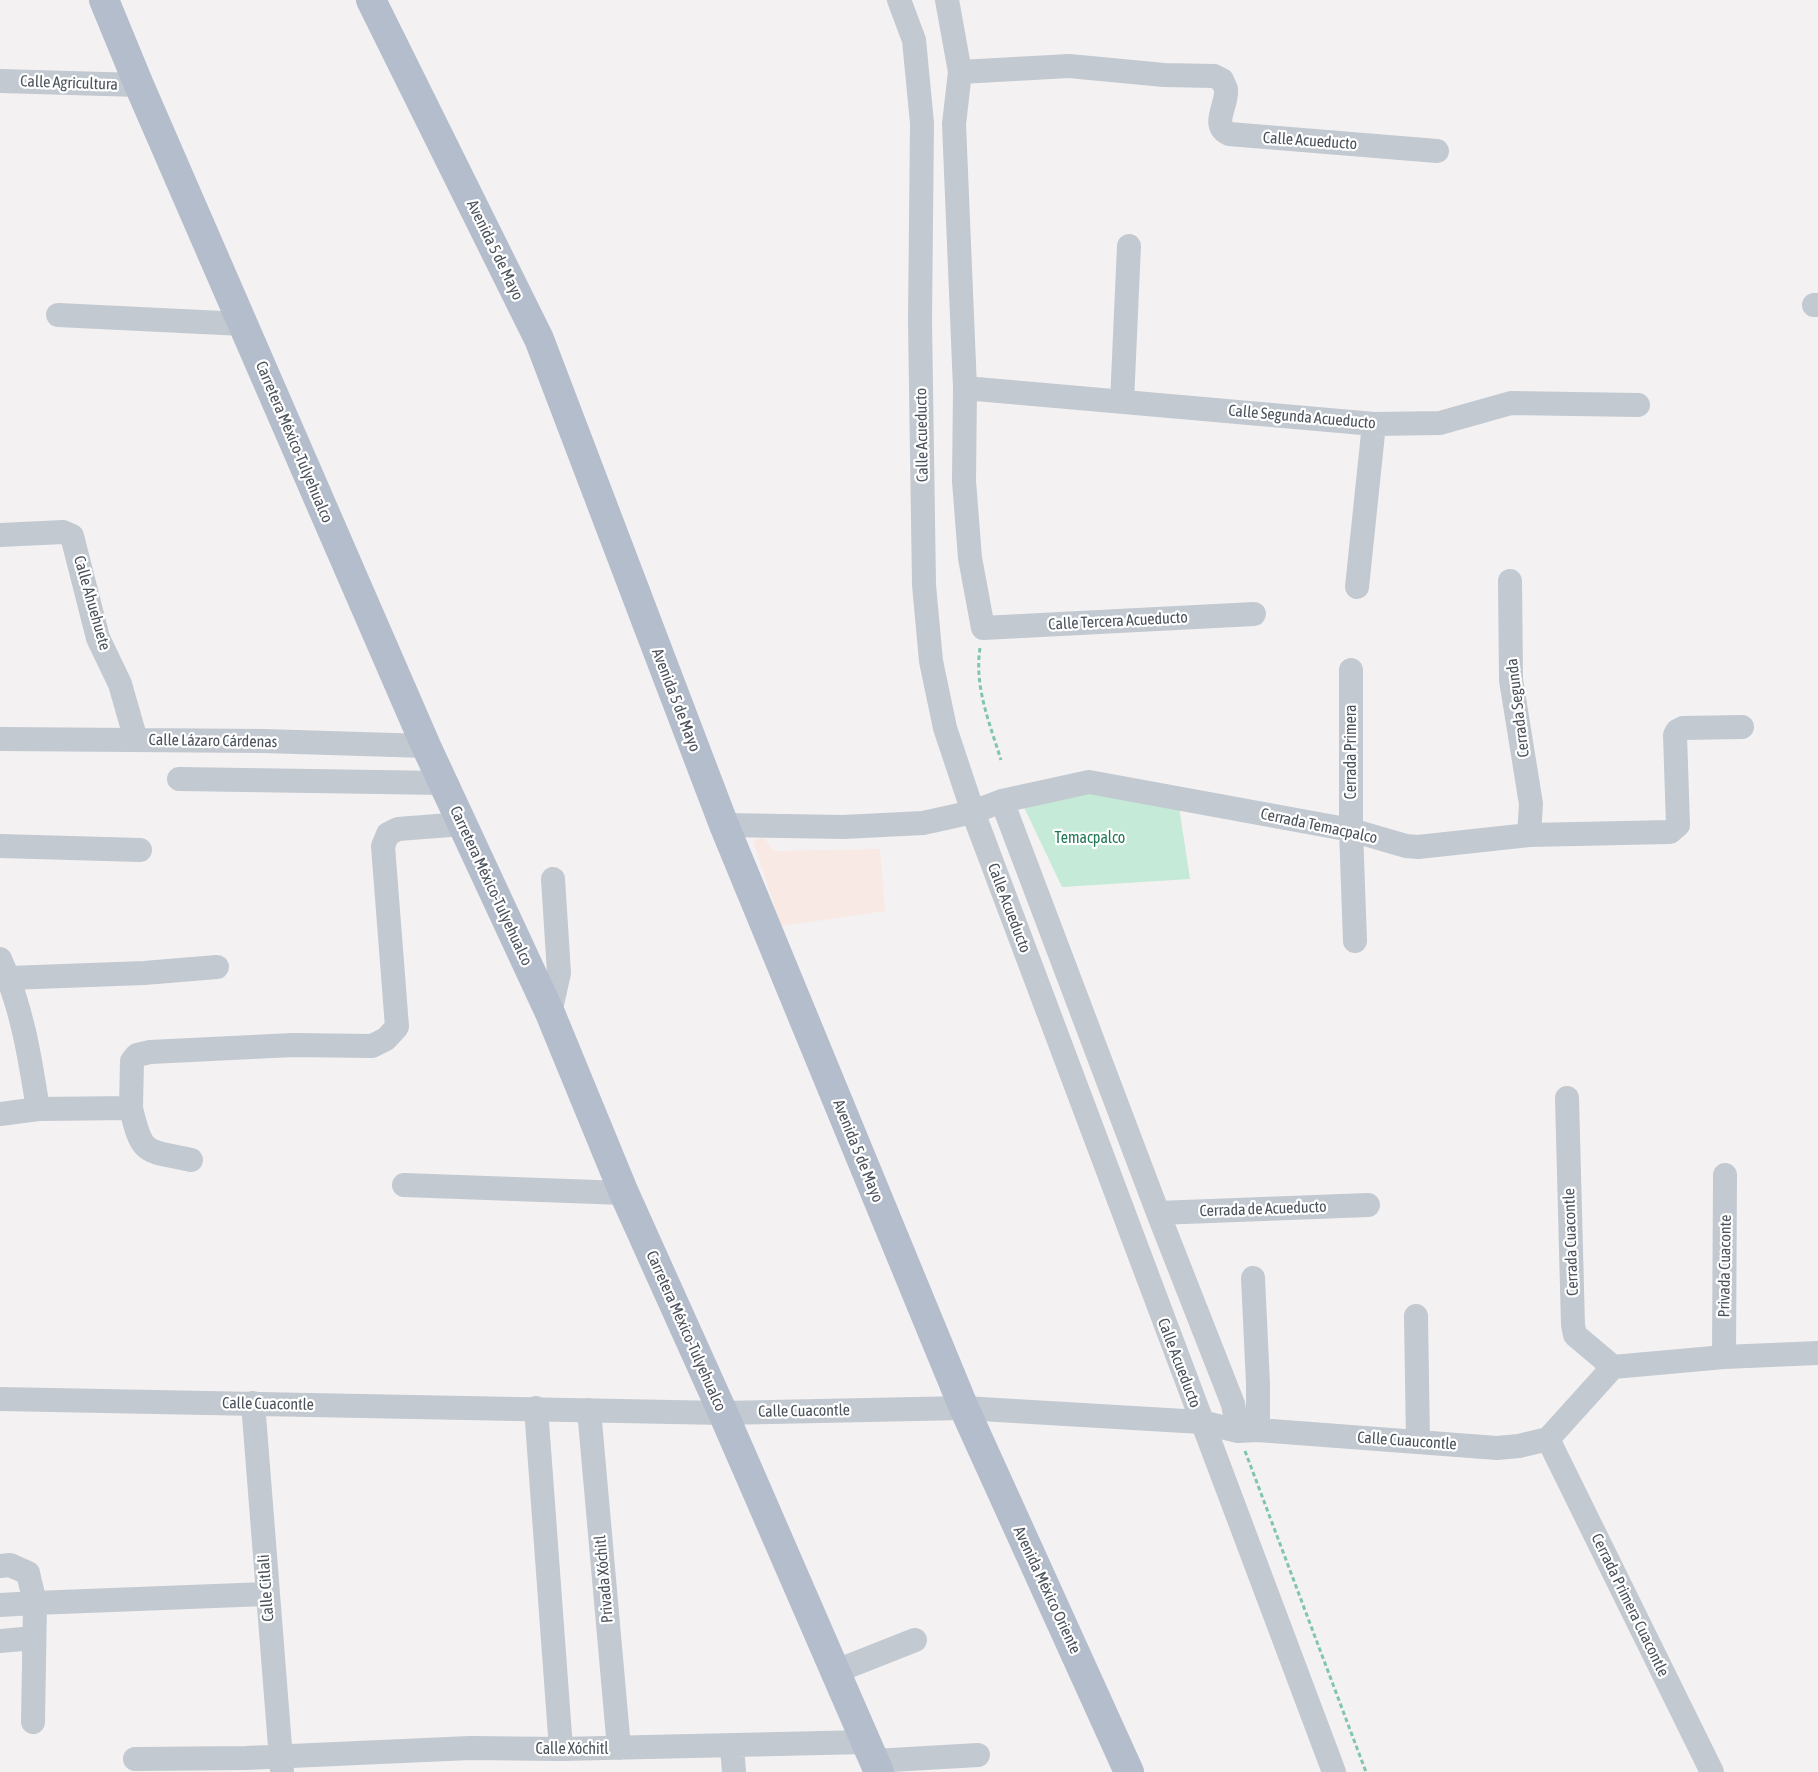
<!DOCTYPE html>
<meta charset="utf-8">
<style>
body{margin:0}
canvas{display:block;background:#f3f1f1}
</style>
<canvas width="1818" height="1772"></canvas>
<script>
const g = document.querySelector('canvas').getContext('2d');
g.lineJoin = 'round';
function paint(path, color) { g.fillStyle = color; g.fill(path, 'evenodd'); }
function trace(path, color, width, dash) { g.strokeStyle = color; g.lineWidth = width; g.lineCap = dash ? 'butt' : 'round'; g.setLineDash(dash || []); g.stroke(path); }
function write(font, color, halo, rows, align = 'center') {
  g.font = font + ' "Asap Condensed",sans-serif'; g.lineWidth = 4.5; g.setLineDash([]); g.textBaseline = 'middle'; g.strokeStyle = halo; g.fillStyle = color; for (const [text, x, y, turn = 0] of rows) {
    g.save(); g.translate(x, y); g.rotate((+turn || 0) * Math.PI / 180); g.textAlign = isNaN(turn) ? turn : align; if (halo) g.strokeText(text, 0, 0); g.fillText(text, 0, 0); g.restore();
  }
}
paint(new Path2D(`
 M764 837 773 851 880 849 885 911 781 926 753 841Z`), '#f9e9e5');
paint(new Path2D(`
 M1089 791 1179 807 1190 879 1062 887 1023 805Z`), '#c5ebd8');
trace(new Path2D(`
 M980 648C974 687 990 724 1001 760
 M1245 1451 1366 1772`), '#80c5ac', 3, [4.5, 3]);
trace(new Path2D(`
 M899 0 914 40 922 123 920 321 924 585 931 661 945 728 973 812 1334 1772
 M947 0 960 72 954 124 965 388 964 481 970 558 983 628 1254 614
 M960 72 1069 66 1164 75 1214 76 1222 80C1223 83 1225 86 1226 89 1228 105 1210 125 1229 134L1437 151
 M0 81 139 85
 M1814 305H1818
 M58 315 243 324
 M965 388 1374 424 1440 423 1511 403 1638 405
 M1122 402 1129 246
 M0 535 63 532 72 536 98 638 120 684 136 740
 M1510 581 1511 680 1531 804 1529 835
 M1357 587 1374 424
 M1351 670V830L1355 941
 M0 739 264 741 426 746
 M179 779 444 783
 M1002 801 1158 1213 1233 1404 1238 1431
 M724 825 843 827 923 823 973 812 1002 801 1089 782 1351 830 1406 846 1418 847 1529 835 1670 832 1678 825 1675 735 1677 731 1683 728 1742 727
 M0 846 140 850
 M0 959C22 1006 30 1058 38 1109
 M9 978 144 973 217 967
 M550 1013 559 973 553 879
 M1567 1098 1573 1325 1575 1335 1613 1367
 M131 1108 132 1061 137 1055 150 1052 293 1045 372 1046 386 1039 397 1027 383 846 388 834 398 829 463 824
 M0 1114 38 1109 131 1108C142 1156 145 1150 191 1160
 M404 1185 624 1193
 M1158 1213 1368 1205
 M1253 1278 1258 1384V1430
 M1416 1316 1418 1441
 M1724 1357 1725 1175
 M0 1399 723 1413 964 1408 1201 1422 1238 1431 1258 1430 1497 1448 1519 1446 1548 1439 1613 1367 1724 1357 1818 1353
 M253 1403 282 1772
 M536 1408 561 1749
 M589 1410 619 1748
 M1548 1439 1712 1772
 M0 1566 10 1565 28 1573 35 1603 0 1605
 M0 1641 34 1638
 M834 1672 915 1640
 M33 1722 35 1603 266 1594
 M732 1746 734 1772
 M135 1759 246 1758 470 1748 561 1749 865 1742
 M874 1761 978 1755`), '#c3c9d1', 24);
trace(new Path2D(`
 M104 0 139 85 426 746 550 1013 624 1193 723 1413 879 1772
 M371 0 539 339 724 825 964 1408 1129 1772`), '#b4bdcc', 30);
write('16px', '#4b525c', '#fff', [
 ["Calle Agricultura",69,83,2],
 ["Calle Acueducto",1310,141,4],
 ["Avenida 5 de Mayo",495,250,64],
 ["Calle Segunda Acueducto",1302,417,5],
 ["Calle Acueducto",922,435,-91],
 ["Carretera México-Tulyehualco",294,442,67],
 ["Calle Ahuehuete",92,603,74],
 ["Calle Tercera Acueducto",1118,621,-3],
 ["Avenida 5 de Mayo",676,700,69],
 ["Cerrada Segunda",1518,708,-97],
 ["Calle Lázaro Cárdenas",213,741,1],
 ["Cerrada Primera",1351,752,-90],
 ["Cerrada Temacpalco",1319,826,12],
 ["Carretera México-Tulyehualco",491,886,65],
 ["Calle Acueducto",1009,908,69],
 ["Avenida 5 de Mayo",858,1151,68],
 ["Cerrada de Acueducto",1263,1209,-2],
 ["Cerrada Cuacontle",1571,1242,-92],
 ["Privada Cuaconte",1725,1266,-89],
 ["Carretera México-Tulyehualco",686,1331,66],
 ["Calle Acueducto",1179,1363,69],
 ["Calle Cuacontle",268,1404,1],
 ["Calle Cuacontle",804,1411,-1],
 ["Calle Cuaucontle",1407,1441,4],
 ["Privada Xóchitl",604,1579,-95],
 ["Calle Citlali",266,1588,-94],
 ["Avenida México Oriente",1047,1590,65],
 ["Cerrada Primera Cuacontle",1630,1605,64],
 ["Calle Xóchitl",572,1749]
]);
write('16px', '#227756', '#fff', [
 ["Temacpalco",1090,838]
]);
</script>
